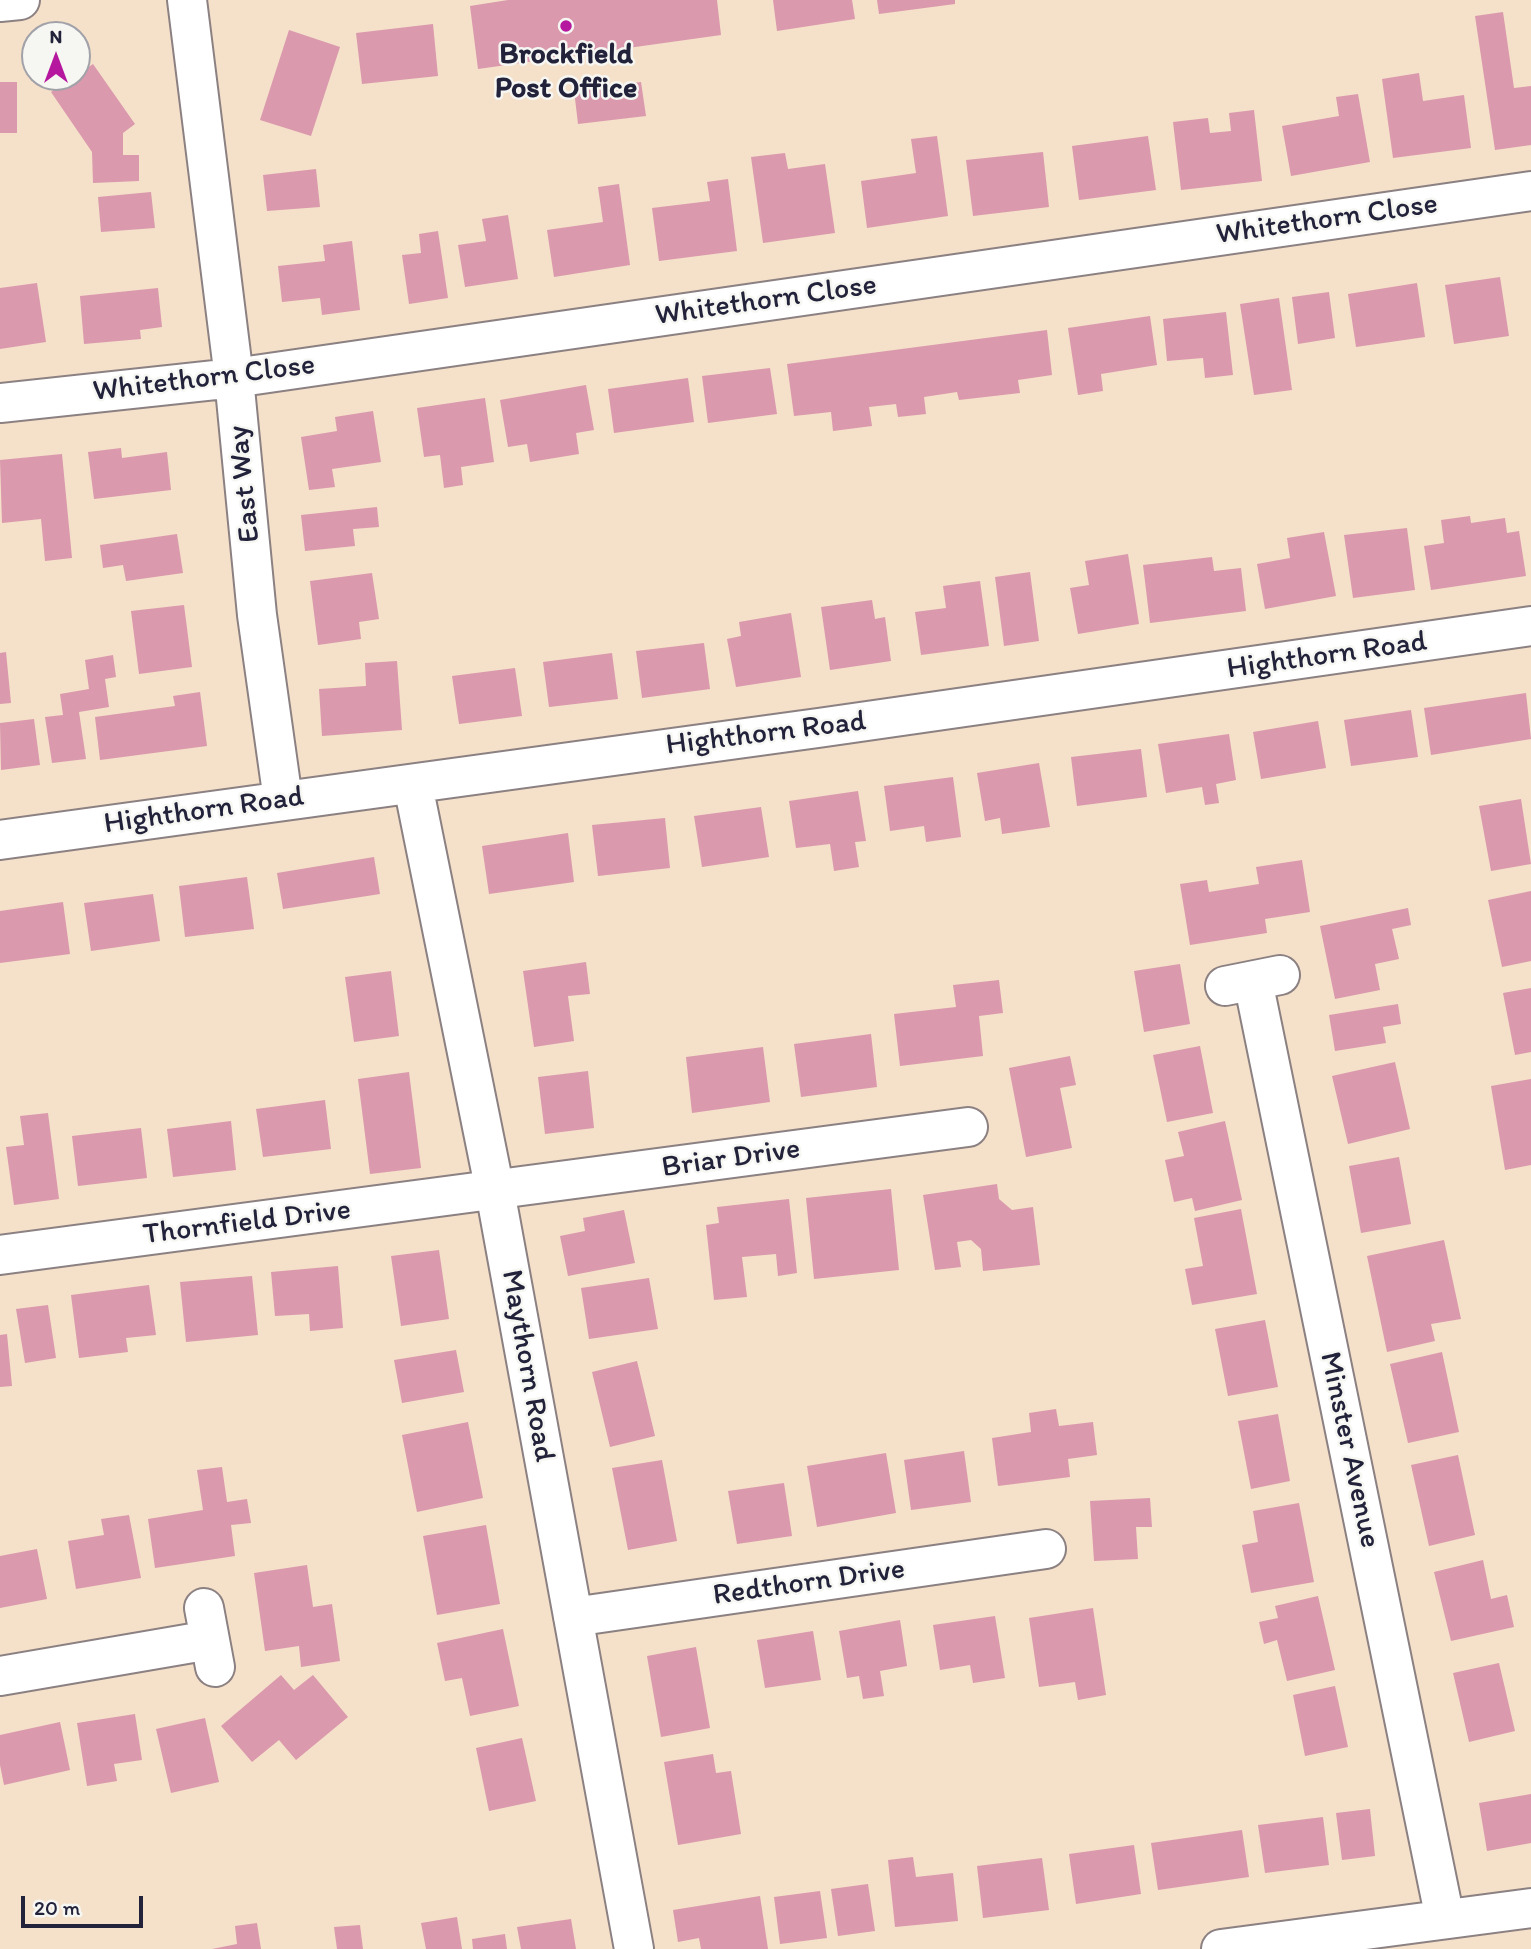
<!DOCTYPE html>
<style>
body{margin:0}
#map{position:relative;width:1531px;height:1949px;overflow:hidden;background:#f5e0c9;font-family:Itim,sans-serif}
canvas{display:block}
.north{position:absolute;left:21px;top:21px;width:70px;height:70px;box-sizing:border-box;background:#f6f6f2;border:2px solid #a1a1a9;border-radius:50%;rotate:0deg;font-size:19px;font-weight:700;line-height:28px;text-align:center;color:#22223b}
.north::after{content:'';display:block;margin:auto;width:24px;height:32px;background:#b5179e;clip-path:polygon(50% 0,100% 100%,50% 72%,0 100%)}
.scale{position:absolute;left:21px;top:1896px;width:122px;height:32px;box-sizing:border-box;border:4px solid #22223b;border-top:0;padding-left:9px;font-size:21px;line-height:24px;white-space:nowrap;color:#22223b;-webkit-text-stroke:5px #f6f6f2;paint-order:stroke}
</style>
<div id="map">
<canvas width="1531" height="1949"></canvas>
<div class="north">N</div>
<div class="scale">20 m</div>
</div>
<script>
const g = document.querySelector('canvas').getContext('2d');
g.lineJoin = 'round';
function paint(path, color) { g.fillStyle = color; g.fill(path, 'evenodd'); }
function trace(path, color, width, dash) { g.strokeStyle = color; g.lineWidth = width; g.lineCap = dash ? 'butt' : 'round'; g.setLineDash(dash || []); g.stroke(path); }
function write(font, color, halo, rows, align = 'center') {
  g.font = font + ' Itim,sans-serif'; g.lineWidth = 5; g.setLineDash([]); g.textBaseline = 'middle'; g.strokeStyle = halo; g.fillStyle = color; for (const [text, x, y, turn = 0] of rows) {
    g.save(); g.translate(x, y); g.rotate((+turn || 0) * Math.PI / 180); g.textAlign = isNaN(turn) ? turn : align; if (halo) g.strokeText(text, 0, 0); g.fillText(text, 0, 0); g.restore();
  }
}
paint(new Path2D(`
 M508 0H717L721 35 478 69 470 6Z
 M773 0H852L855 19 777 31Z
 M877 0H955V4L879 14Z
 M1503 12 1514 88 1531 86V145L1495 150 1475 16Z
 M433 24 438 76 362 84 356 33Z
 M289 30 340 47 311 136 260 120Z
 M93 64 135 124 123 133V155H139V181L93 183 92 152 51 92Z
 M1419 73 1423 101 1464 95 1471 148 1393 158 1382 79Z
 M0 82H17V133H0Z
 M641 82 646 116 578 124 574 90Z
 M1358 94 1370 162 1291 176 1282 126 1339 116 1336 97Z
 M1254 110 1262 181 1181 190 1173 122 1208 118 1210 133 1231 131 1229 113Z
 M937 136 948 216 867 228 861 181 916 173 911 139Z
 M1148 136 1156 190 1079 200 1072 146Z
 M1043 152 1049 207 973 216 966 160Z
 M785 153 788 169 825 164 835 233 763 243 751 157Z
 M316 169 320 207 267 211 263 175Z
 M728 179 737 251 659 261 652 208 710 201 707 182Z
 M619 184 630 265 554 277 547 230 603 222 598 187Z
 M151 192 155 228 101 232 98 197Z
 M508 215 518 279 465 287 458 245 486 241 482 219Z
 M438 231 448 298 409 304 402 255 421 253 419 234Z
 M352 241 360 310 322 315 320 298 282 302 278 266 325 261 323 245Z
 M1500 277 1509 336 1454 344 1445 285Z
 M37 283 46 342 0 349V288Z
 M1417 283 1425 337 1356 347 1348 294Z
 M158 288 162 327 140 330 141 339 84 344 80 296Z
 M1329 292 1335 338 1298 344 1292 297Z
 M1279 298 1292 390 1254 395 1240 304Z
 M1226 312 1233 375 1205 378 1203 358 1167 361 1163 319Z
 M1150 316 1157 365 1101 374 1103 391 1078 395 1068 328Z
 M1047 330 1052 375 1018 380 1020 393 959 400 957 392 924 397 926 414 898 417 896 404 869 407 872 426 833 431 831 412 794 416 787 364Z
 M770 368 777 414 708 423 702 376Z
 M688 378 694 422 614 433 608 389Z
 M586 385 594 430 576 433 579 454 530 462 527 444 508 447 500 400Z
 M485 398 494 462 461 467 463 485 444 488 440 455 424 457 417 408Z
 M373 411 381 462 332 469 335 487 309 490 301 437 337 431 335 417Z
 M121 448 122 458 167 452 171 490 94 499 88 452Z
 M62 454 72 558 45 561 41 519 2 523 0 460Z
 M377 507 379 527 353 529 355 546 305 551 301 515Z
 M1470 516 1471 523 1505 518 1507 533 1519 531 1526 576 1431 590 1424 546 1444 543 1441 520Z
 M1407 528 1415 590 1353 598 1344 535Z
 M1324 532 1336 596 1265 609 1257 564 1290 558 1287 538Z
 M177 534 183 573 126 581 123 565 103 568 100 545Z
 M1128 554 1139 624 1078 634 1070 588 1089 585 1085 561Z
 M1212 557 1214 571 1241 568 1246 611 1150 623 1143 565Z
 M1030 572 1039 641 1004 646 995 577Z
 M372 573 379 619 359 622 361 639 318 645 310 581Z
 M980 581 989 646 921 655 915 612 946 608 943 586Z
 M872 600 875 619 885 617 891 661 830 670 821 607Z
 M184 605 192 667 139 674 131 611Z
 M791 613 801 677 736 687 727 639 741 636 739 622Z
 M704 643 710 689 642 698 636 651Z
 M6 652 11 703 0 704V653Z
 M612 653 618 699 549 707 543 662Z
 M113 655 116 677 105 679 109 707 79 712 86 759 52 763 45 717 63 715 60 694 89 689 85 660Z
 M397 661 402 730 322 736 319 689 366 686 365 663Z
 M515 668 522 716 459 724 452 676Z
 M200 692 207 746 100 760 95 717 175 706 173 696Z
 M1526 693 1531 739 1431 755 1424 708Z
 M1411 710 1418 757 1351 766 1344 720Z
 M34 719 40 765 1 770 0 723Z
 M1318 721 1326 768 1261 779 1253 732Z
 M1229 734 1236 780 1216 784 1219 803 1205 805 1202 787 1166 793 1158 744Z
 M1141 749 1147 797 1077 806 1071 757Z
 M1039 763 1050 827 1002 834 1000 818 985 821 977 773Z
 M953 777 961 837 926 842 924 826 890 831 884 786Z
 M858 791 866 841 855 842 859 867 834 871 830 844 796 848 789 801Z
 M1521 799 1531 864 1491 871 1479 806Z
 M761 807 769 857 702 867 694 816Z
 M665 818 670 868 598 876 592 825Z
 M568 833 574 882 489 894 482 846Z
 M374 857 380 894 283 909 277 873Z
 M1302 860 1310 912 1265 919 1267 933 1190 945 1180 884 1207 880 1209 892 1259 884 1256 867Z
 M247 877 254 929 185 937 179 886Z
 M1531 891V961L1502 967 1488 900Z
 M153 894 160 941 91 951 84 903Z
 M63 902 70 954 0 963V911Z
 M1408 908 1411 925 1392 929 1399 959 1375 964 1380 990 1335 999 1320 926Z
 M586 962 590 994 568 996 574 1041 534 1047 523 971Z
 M1180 964 1190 1024 1144 1032 1134 971Z
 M391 971 399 1036 354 1042 345 977Z
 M999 980 1003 1013 979 1016 983 1056 900 1066 894 1014 956 1007 953 985Z
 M1531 988V1052L1515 1055 1503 993Z
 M1398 1004 1401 1024 1383 1027 1386 1043 1335 1051 1329 1015Z
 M871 1034 877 1087 801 1097 794 1044Z
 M1200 1046 1213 1113 1167 1122 1153 1055Z
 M763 1047 770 1102 692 1113 686 1057Z
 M1070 1056 1076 1085 1060 1088 1072 1148 1026 1157 1009 1068Z
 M1395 1062 1410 1129 1348 1144 1332 1076Z
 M588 1071 594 1128 545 1134 538 1077Z
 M409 1072 421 1168 370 1174 358 1079Z
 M1531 1079V1165L1505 1170 1491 1086Z
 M325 1100 331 1149 263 1157 256 1109Z
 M48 1113 59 1199 14 1205 6 1147 24 1145 20 1116Z
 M231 1121 236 1170 173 1177 167 1129Z
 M1225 1121 1242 1200 1195 1211 1192 1198 1174 1202 1165 1160 1184 1156 1178 1132Z
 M141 1128 147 1178 78 1186 72 1136Z
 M1399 1157 1411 1224 1361 1233 1349 1166Z
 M997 1184 999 1199 1012 1210 1033 1207 1040 1265 983 1271 981 1249 971 1240 957 1242 961 1267 935 1270 923 1195Z
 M891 1189 899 1270 814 1279 806 1198Z
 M789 1199 797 1273 778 1276 776 1254 742 1257 747 1297 714 1300 706 1225 719 1223 717 1207Z
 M1241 1209 1257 1294 1192 1305 1185 1269 1203 1266 1194 1218Z
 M624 1210 635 1263 568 1276 560 1236 585 1231 583 1218Z
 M1444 1240 1461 1319 1431 1324 1435 1341 1387 1352 1367 1256Z
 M439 1250 449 1319 401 1326 391 1256Z
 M338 1266 343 1328 310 1331 309 1314 275 1316 271 1272Z
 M252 1276 258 1335 186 1342 180 1282Z
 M649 1278 658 1329 589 1339 581 1288Z
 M149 1285 156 1335 126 1338 128 1352 79 1358 71 1295Z
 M48 1305 56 1358 25 1363 16 1309Z
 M1265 1320 1278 1387 1228 1396 1215 1329Z
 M7 1334 12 1386 0 1387V1335Z
 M456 1350 464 1392 402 1403 394 1360Z
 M1442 1352 1459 1432 1408 1443 1390 1364Z
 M637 1361 655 1436 610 1447 592 1372Z
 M1056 1409 1059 1426 1093 1422 1097 1455 1068 1459 1070 1477 998 1486 992 1438 1031 1432 1029 1413Z
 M1278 1414 1290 1481 1251 1489 1238 1421Z
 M468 1422 483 1498 417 1512 402 1435Z
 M964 1451 971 1502 911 1510 904 1460Z
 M886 1453 896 1513 817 1527 807 1466Z
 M1458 1455 1475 1535 1429 1546 1411 1465Z
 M662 1460 677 1541 628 1550 612 1468Z
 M222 1467 227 1502 247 1499 251 1523 231 1525 235 1556 155 1568 148 1519 203 1510 197 1470Z
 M784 1483 792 1536 737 1544 728 1491Z
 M1150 1498 1152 1527H1136L1138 1559 1094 1561 1090 1501Z
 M1299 1503 1314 1582 1251 1593 1242 1545 1258 1542 1253 1511Z
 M129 1515 141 1578 76 1589 68 1541 104 1535 101 1519Z
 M486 1525 500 1604 437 1615 423 1536Z
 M37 1549 47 1599 0 1608V1556Z
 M1483 1560 1491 1599 1507 1595 1514 1627 1451 1641 1434 1572Z
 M307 1565 313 1607 332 1604 340 1661 301 1667 299 1646 265 1651 254 1573Z
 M1318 1596 1335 1670 1287 1681 1277 1640 1264 1644 1259 1622 1278 1618 1275 1606Z
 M1093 1608 1106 1695 1078 1700 1075 1682 1039 1687 1029 1618Z
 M995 1616 1005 1678 973 1683 970 1665 940 1670 933 1625Z
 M900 1620 907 1666 880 1671 884 1696 863 1699 859 1676 847 1678 839 1631Z
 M503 1629 519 1706 470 1716 462 1678 445 1681 437 1643Z
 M813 1631 821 1680 765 1688 757 1640Z
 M696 1647 710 1728 661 1737 647 1656Z
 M1499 1663 1515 1731 1469 1742 1453 1673Z
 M281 1675 294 1690 313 1675 348 1717 296 1760 279 1740 252 1762 221 1726Z
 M1335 1686 1348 1747 1305 1756 1293 1695Z
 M135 1714 142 1760 114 1764 117 1781 87 1786 77 1723Z
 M205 1718 219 1782 171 1793 156 1729Z
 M60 1722 70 1770 4 1785 0 1765V1735Z
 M522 1738 536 1801 489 1811 476 1748Z
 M713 1754 716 1773 731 1771 741 1834 678 1845 664 1762Z
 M1531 1794V1843L1487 1851 1479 1803Z
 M1370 1809 1375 1856 1342 1860 1336 1813Z
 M1323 1817 1329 1865 1265 1873 1258 1825Z
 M1242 1830 1249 1877 1158 1890 1151 1843Z
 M1134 1845 1141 1894 1076 1904 1069 1854Z
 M913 1857 916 1877 953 1873 958 1921 895 1927 888 1860Z
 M1042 1858 1049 1910 983 1918 977 1866Z
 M868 1884 875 1931 838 1936 831 1889Z
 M820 1891 827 1938 780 1944 774 1897Z
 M760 1896 768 1949H701L699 1938 678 1942 673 1910Z
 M457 1917 462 1949H426L421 1923Z
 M571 1919 576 1949H521L517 1927Z
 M257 1923 261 1949H212L237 1944 235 1926Z
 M360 1925 363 1949H337L334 1927Z
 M505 1934 507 1949H473L472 1939Z`), '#da99ad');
const street = new Path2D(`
 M187 0 234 378 257 615 283 800
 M0 2 20 0
 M0 403 234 378 1531 191
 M413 785 495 1191 634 1949
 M0 840C511 770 1021 702 1531 626
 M1253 981 1445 1919
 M1225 986 1280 975
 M0 1255 968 1127
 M204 1608 215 1667
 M573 1617 1046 1549
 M0 1676 210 1640
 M1221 1949 1531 1908`);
trace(street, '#8c8182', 42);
trace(street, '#fff', 38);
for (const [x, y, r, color] of [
 [566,26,7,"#b5179e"]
]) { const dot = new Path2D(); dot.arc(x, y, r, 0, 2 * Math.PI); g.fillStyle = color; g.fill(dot); trace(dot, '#f6f6f2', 2.5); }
write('bold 30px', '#22223b', '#f6f6f2', [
 ["Brockfield",566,55],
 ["Post Office",566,89]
]);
write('30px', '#22223b', '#f6f6f2', [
 ["Whitethorn Close",1327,220,-8],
 ["Whitethorn Close",766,301,-8],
 ["Whitethorn Close",204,379,-7],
 ["East Way",245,484,-96],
 ["Highthorn Road",1327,656,-8],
 ["Highthorn Road",766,734,-7],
 ["Highthorn Road",204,811,-8],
 ["Briar Drive",731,1159,-8],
 ["Thornfield Drive",247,1223,-7],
 ["Maythorn Road",527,1366,80],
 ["Minster Avenue",1349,1450,78],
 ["Redthorn Drive",809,1583,-8]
]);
</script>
